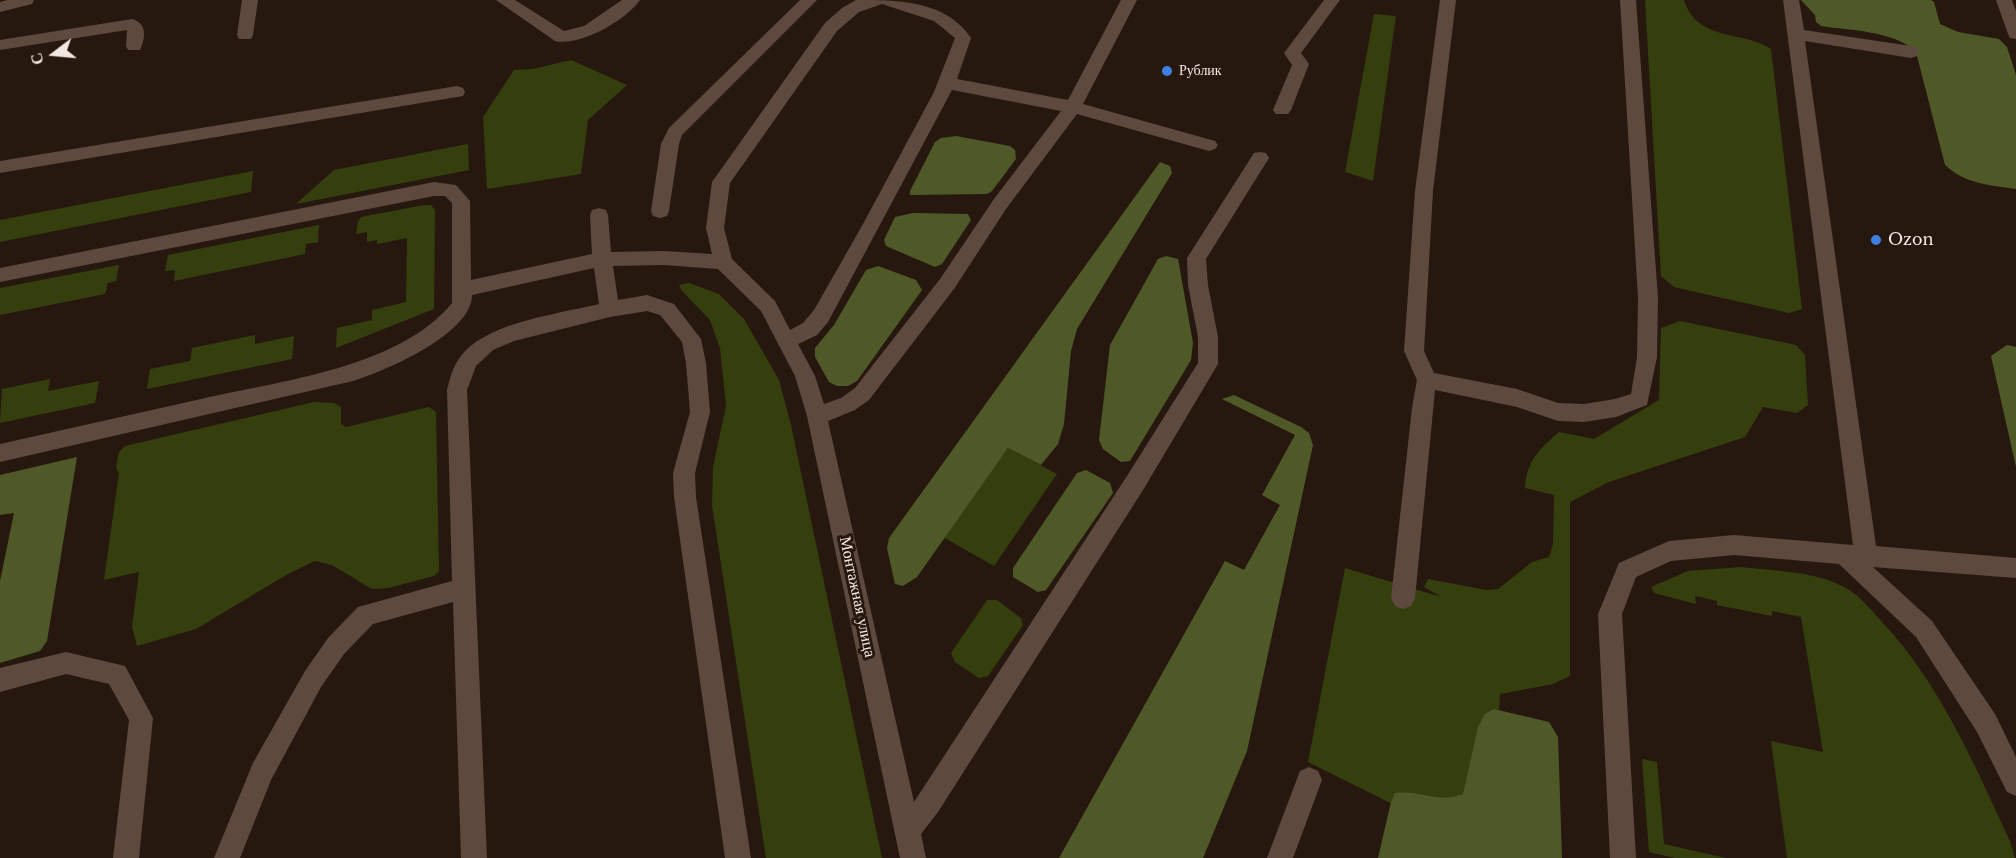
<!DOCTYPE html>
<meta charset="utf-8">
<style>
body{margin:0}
#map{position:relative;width:2016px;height:858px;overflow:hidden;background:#27180f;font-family:"Libre Baskerville",serif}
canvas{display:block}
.north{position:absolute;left:24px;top:24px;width:60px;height:60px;-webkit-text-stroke:4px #27180f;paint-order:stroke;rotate:254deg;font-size:16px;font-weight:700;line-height:24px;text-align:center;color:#f4e9e2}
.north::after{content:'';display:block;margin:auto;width:21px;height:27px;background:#f4e9e2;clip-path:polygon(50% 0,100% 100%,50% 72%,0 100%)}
</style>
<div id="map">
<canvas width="2016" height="858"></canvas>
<div class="north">С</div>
</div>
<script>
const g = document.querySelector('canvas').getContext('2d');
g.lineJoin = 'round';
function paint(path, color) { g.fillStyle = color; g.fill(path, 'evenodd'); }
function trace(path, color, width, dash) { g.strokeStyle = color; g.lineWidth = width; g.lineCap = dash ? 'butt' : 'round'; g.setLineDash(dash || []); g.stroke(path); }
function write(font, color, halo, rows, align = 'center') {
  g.font = font + ' "Libre Baskerville",serif'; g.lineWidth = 6; g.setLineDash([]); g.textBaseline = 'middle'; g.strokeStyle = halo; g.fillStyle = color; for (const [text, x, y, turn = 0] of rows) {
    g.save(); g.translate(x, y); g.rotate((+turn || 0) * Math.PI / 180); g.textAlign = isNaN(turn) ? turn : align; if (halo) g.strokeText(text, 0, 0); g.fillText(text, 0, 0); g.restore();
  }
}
paint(new Path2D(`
 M1645 0H1684C1697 42 1742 30 1771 49L1802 309 1789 313 1674 287 1661 276Z
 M1374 14 1396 16 1373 181 1345 172Z
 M571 60 627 85 588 120 581 174 487 189 483 117 514 70 533 69Z
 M468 144 469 170 296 204 334 170Z
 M253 171 251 192 0 242V220Z
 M424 205H431L435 210 434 309 336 348 337 328 372 320V310L406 302 407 238 377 244V240L367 242V232L356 234 358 222 361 217Z
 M319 225 318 242 306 244 305 254 174 281 175 270 165 271 168 255Z
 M119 265 116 281 108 283 105 294 0 315V288Z
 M689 283 719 294 744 319 779 380 791 425 882 858H766L712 505 713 467 726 406 720 348 710 320 682 291 679 285Z
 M1680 321 1796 345 1805 355 1808 405 1797 413 1763 407 1745 437 1609 482 1570 502V676L1553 684 1500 694 1493 854 1308 762 1345 568 1441 597 1424 587 1428 579 1486 590 1498 589 1532 562 1549 557 1553 544 1554 495 1525 488C1526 462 1540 448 1559 432L1594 439 1659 400 1661 328Z
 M255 335V344L294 336 292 359 147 389 150 369 190 361 192 348Z
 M50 379 48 391 99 381 95 403 0 423 2 389Z
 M314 402 334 403 341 407V424L346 427 429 407 436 412 439 571 434 576 388 588 372 589 332 565 315 561 286 575 196 629 137 646 132 627 139 572 104 580 119 473 116 467 119 452 125 446Z
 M1008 448 1057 474 994 566 943 537Z
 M1741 567C1773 571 1815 571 1844 587 1859 595 1870 608 1881 621 1940 683 1974 764 2010 841L2015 858H1787L1771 741 1823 752 1801 617 1772 611V616L1717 605V601L1695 596 1696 604 1654 593 1651 587 1688 571Z
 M987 600H997L1021 618 1023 625 988 676 979 678 955 662 951 653Z
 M1642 759 1657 762 1664 844 1726 858H1675L1649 852Z`), '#353e0d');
paint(new Path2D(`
 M1801 0H1931L1934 2 1940 24 1958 32 1999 39 2007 47 2016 75V189C1990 185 1965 184 1945 165L1916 52C1893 30 1851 31 1821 26L1816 22 1815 15Z
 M956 136 1010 146 1015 150 1016 159 992 191 987 194 910 195V191L935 142 941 138Z
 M1160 162 1170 166 1172 173 1077 329 1071 351 1064 424 1058 444 1041 465 1008 448 917 577 903 586 895 584 887 548 889 538Z
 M913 213 968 214 971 220 942 264 935 267 886 246 884 240 895 217Z
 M1166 256 1178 259 1193 343 1191 360 1130 461 1121 462 1103 449 1099 440 1110 345 1158 259Z
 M878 266 916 280 922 290 857 381 848 386H837L829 382 815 357V348L834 325 866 270Z
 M2007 345 2016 347V467L1991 356Z
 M1234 395 1301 427 1309 433 1313 445 1247 751 1203 858H1059L1225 561 1244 570 1280 505 1262 495 1295 435 1222 399Z
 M77 457 47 641 40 651 0 663V581L14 513 0 515V475Z
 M1086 470 1110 483 1113 493 1046 590 1038 592 1013 577V568L1077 473Z
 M1494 709 1549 722 1558 737 1562 858H1378L1391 802 1395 793C1422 790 1437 804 1463 794L1478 727 1485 714Z`), '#4f5927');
paint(new Path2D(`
 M7 0H34L32 4 0 12V2Z
 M242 0H258L253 35 251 39H239L237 35Z
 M496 0H515L564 31 584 26 622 0H640C626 20 580 47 555 41Z
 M800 0H817L682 135 679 144 669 211 667 216 660 218 653 216 651 211 661 144 669 128Z
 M856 0C897 0 946 0 971 38L957 79 1068 100 1121 0H1137L1083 104 1215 141 1218 145 1215 149 1209 151 1077 114 1006 209 954 289 869 400 855 410 828 421 914 802 1127 476 1198 363V337L1188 285 1187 258 1254 153 1260 152 1266 153 1269 158 1206 259 1208 285 1218 337V364L1143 490 938 812 921 834 926 858H900L807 416 795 376 761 311 718 269 664 265 613 266 618 300 647 295 674 304 701 339 706 363 710 412 695 473 696 497 751 858H725L674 497 673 473 690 412 686 363 682 342 660 315 647 311 610 317 514 341 493 350 476 366 467 390 487 858H461L453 602 373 624 344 654 321 687 271 780 240 858H214L253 763 305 671 328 638 358 607 452 581 447 390C450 378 453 366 461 356 487 322 559 314 599 304L594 268 472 295C472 334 385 371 353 381L0 462V444C67 429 134 414 201 399 279 381 399 368 452 303V203L445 196H434L0 282V268L434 182 456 185 470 201 471 280 592 254 590 215 592 210 599 208 606 210 608 215 611 252 664 251 712 254 706 228 712 182 825 23 842 8ZM882 4 934 21 955 38 934 92 863 224 814 310 803 323 790 330 775 301 732 259 724 228 730 183 837 31 859 12ZM952 90 1061 111 994 199 940 279 855 388 841 398 824 404 815 376 798 344 817 335 828 322Z
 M1324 0H1340L1301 53 1309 64 1291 110 1288 114H1276L1273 110 1292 65 1284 53Z
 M1440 0H1456L1433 191 1424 351 1434 373 1517 389 1558 403 1584 404 1615 399 1631 394 1637 357 1638 298 1620 0H1636L1658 298 1657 357 1647 405 1616 417 1584 422 1558 421 1517 407 1435 390 1415 598 1411 606 1403 609 1395 606 1391 598 1412 408 1417 380 1404 351 1415 191Z
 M1783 0H1799L1804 30 1911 46 1917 48 1919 52 1917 56 1911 58 1805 41 1876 546 2016 558V578L1873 567 1932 621 1995 714 2016 757V796L2007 792 1977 732 1916 637 1839 564 1734 555 1671 561 1636 577 1622 614 1636 858H1610L1598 614 1619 563 1669 541 1734 535 1853 545Z
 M1996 0H2012L2016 11V39L2010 38 2008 34Z
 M132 19C147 23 146 37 140 50H128L126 46 127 30 0 50V40Z
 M457 86 463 88 465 92 463 96 0 173V161Z
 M66 652 125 666 153 718 139 858H113L129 720 109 684 66 674 0 692V668Z
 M1309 767 1318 771 1322 780 1293 858H1267L1300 771Z`), '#5d493e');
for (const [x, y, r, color] of [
 [1167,71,6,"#3f7fe0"],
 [1876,240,6,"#3f7fe0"]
]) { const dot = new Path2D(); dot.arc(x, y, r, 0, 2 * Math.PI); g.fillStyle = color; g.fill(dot); trace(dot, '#27180f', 2); }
write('14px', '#f4e9e2', '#27180f', [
 ["Рублик",1179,71]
], 'left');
write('16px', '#f4e9e2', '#27180f', [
 ["Ozon",1888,240]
], 'left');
write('16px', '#f4e9e2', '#27180f', [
 ["Монтажная улица",857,597,78]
]);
</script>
